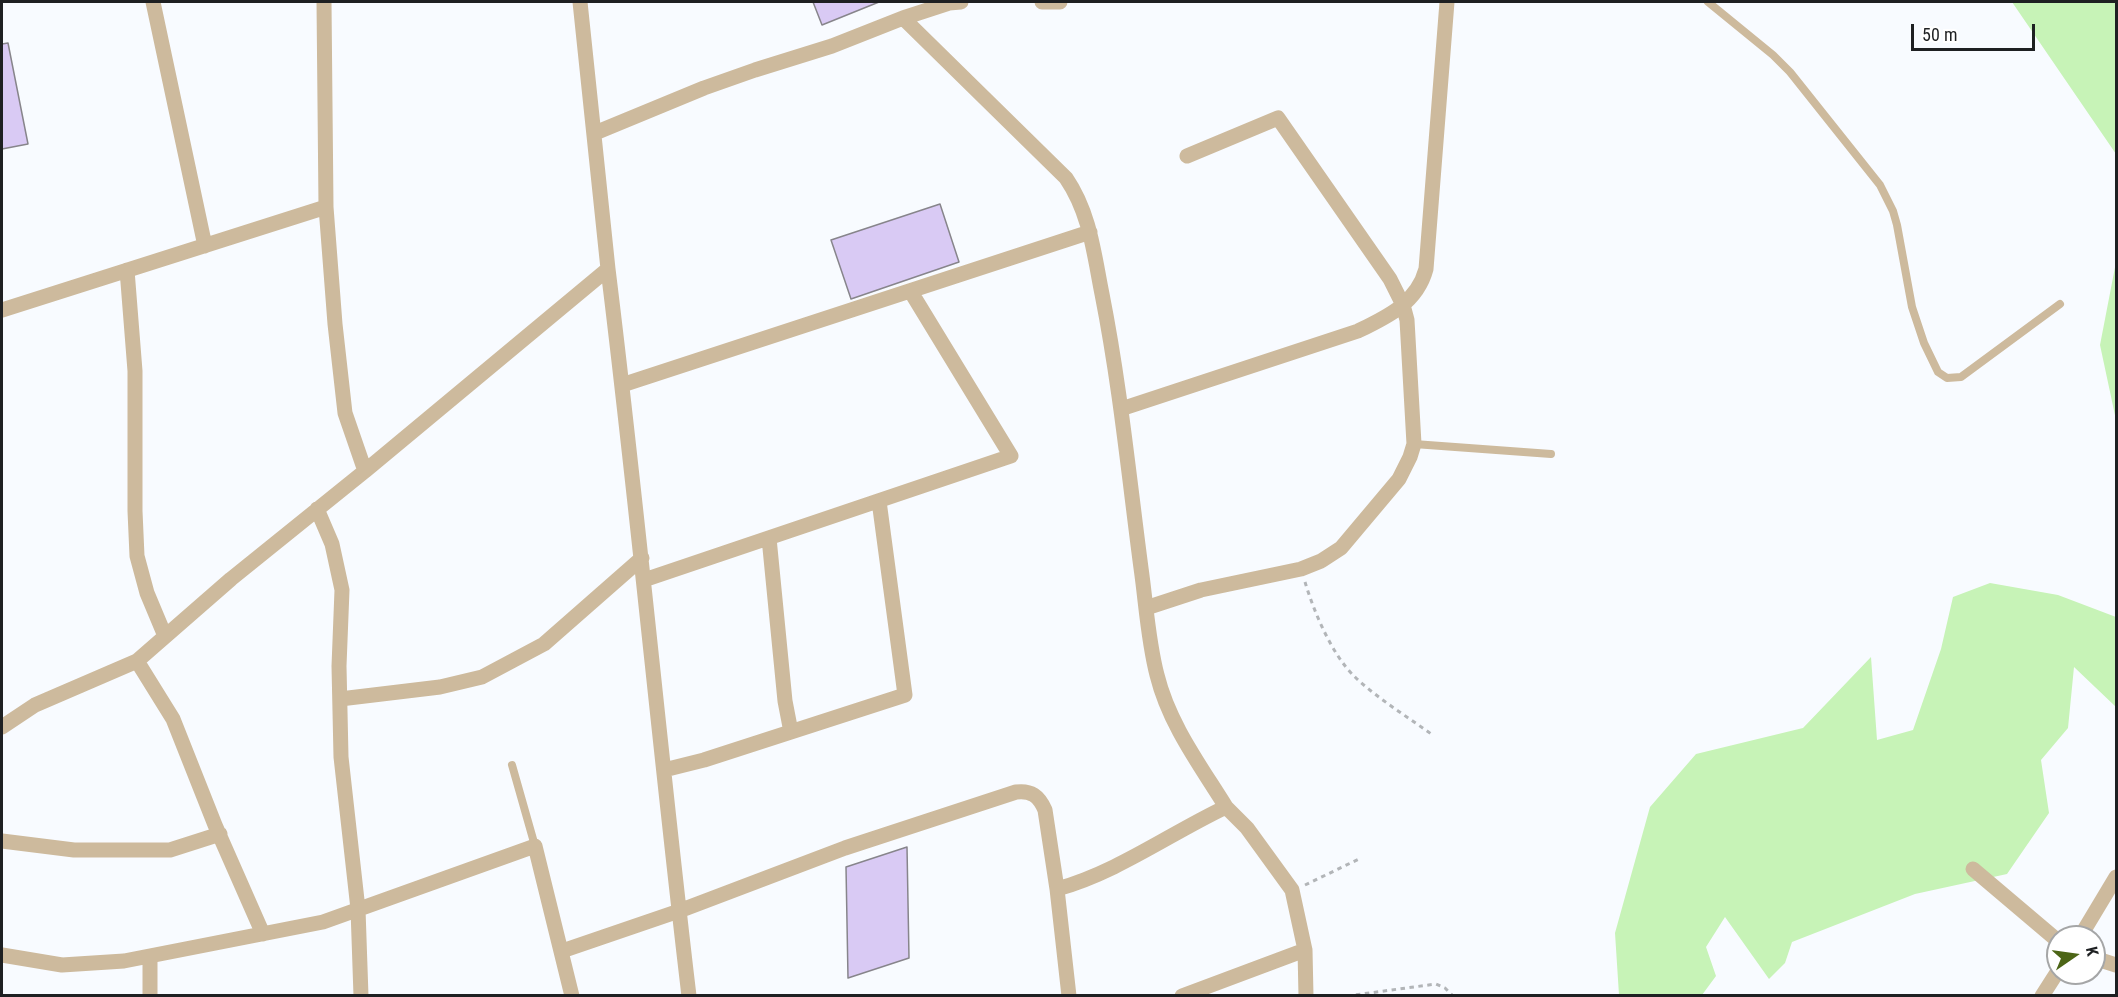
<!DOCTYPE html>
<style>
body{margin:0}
#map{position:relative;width:2118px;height:997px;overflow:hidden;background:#f8fbff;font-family:"Roboto Condensed",sans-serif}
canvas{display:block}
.frame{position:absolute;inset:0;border:3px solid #1e2022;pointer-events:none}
.north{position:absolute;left:2046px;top:925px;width:60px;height:60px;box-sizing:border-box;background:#fff;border:2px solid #a5a6a7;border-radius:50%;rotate:77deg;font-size:16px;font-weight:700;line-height:24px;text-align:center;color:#1e2022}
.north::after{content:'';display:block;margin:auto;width:21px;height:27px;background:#4c6516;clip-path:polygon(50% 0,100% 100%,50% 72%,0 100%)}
.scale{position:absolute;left:1911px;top:24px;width:124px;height:27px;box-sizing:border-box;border:3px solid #1e2022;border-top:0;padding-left:8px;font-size:18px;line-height:21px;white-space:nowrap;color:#1e2022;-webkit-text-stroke:4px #fff;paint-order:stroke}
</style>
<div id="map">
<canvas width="2118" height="997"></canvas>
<div class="frame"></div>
<div class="north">K</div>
<div class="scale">50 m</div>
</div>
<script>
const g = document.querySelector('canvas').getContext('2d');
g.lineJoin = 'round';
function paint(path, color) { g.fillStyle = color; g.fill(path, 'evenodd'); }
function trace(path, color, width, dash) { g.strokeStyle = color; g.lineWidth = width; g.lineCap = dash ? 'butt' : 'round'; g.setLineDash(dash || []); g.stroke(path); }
paint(new Path2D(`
 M2012 2H2116V154Z
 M2116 262V420L2100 345Z
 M1990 583 2058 595 2116 617V707L2074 667 2068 728 2041 760 2049 813 2007 874 1915 894 1792 942 1785 963 1769 979 1725 917 1706 947 1716 976 1702 995H1619L1615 933 1650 807 1696 754 1803 728 1871 657 1877 740 1913 730 1941 649 1953 597Z`), '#c7f3b7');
const building = new Path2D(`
 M813 2H879L822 25Z
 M8 43 28 144 2 149V44Z
 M940 204 959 262 851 299 831 240Z
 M907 847 909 958 848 978 846 867Z`);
paint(building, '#d9caf4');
trace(building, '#87858b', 1.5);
trace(new Path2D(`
 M1305 582C1314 612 1332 655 1355 677 1378 699 1408 717 1434 736
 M1305 885 1361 858
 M1347 996 1436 984 1445 988 1453 996`), '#b2b5b8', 3, [4.5, 4.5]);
trace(new Path2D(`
 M1708 2 1773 55 1790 72 1880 185 1893 211 1897 225 1912 307 1924 343 1938 372 1947 378 1961 377 2060 304
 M1414 444 1551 454
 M512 765 535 846`), '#cdba9d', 8);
trace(new Path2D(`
 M153 2 205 246
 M324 2 326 207
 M580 2 608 269
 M1042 2H1060
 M903 18 949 3 961 2
 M595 133 704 88 755 70 832 46 903 18 1066 178C1090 213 1094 254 1102 294 1120 385 1129 477 1141 568 1146 603 1148 641 1157 675 1169 724 1200 765 1226 807
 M127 270 135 371V511L137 556 147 593 165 636
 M2 310 326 207 335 324 345 413 365 471 231 579 137 661
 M622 385 1090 232
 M1121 409 1358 331C1387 317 1417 303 1426 269L1447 2
 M365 471 608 269C638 511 660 753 689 996
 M317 509 332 544 342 590 339 666 341 757 358 909 361 996
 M769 538 785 701 791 732
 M644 580 1011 456 911 292
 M1146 608 1201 590 1301 569 1321 561 1341 548 1399 479 1410 457 1414 444 1407 320 1403 305 1390 279 1278 118 1187 156
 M340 699 440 687 482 677 544 644 642 558
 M2 727 35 705 137 661 173 719 215 825 263 934
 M664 770 704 760 905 695 879 501
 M2 841 74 850H170L220 834
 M1973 869 2058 941
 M2080 937 2116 877
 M562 951 679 911 845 848 1016 792C1031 790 1039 796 1045 810L1057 889
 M2 955 62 965 124 961 323 922 535 846 572 996
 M2094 958 2116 965
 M150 996V956
 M1069 996 1057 889C1118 872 1169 834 1226 807L1247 828 1292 890 1305 950 1306 996
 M1182 996 1305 950
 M2042 996 2058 971`), '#cdba9d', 15);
</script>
